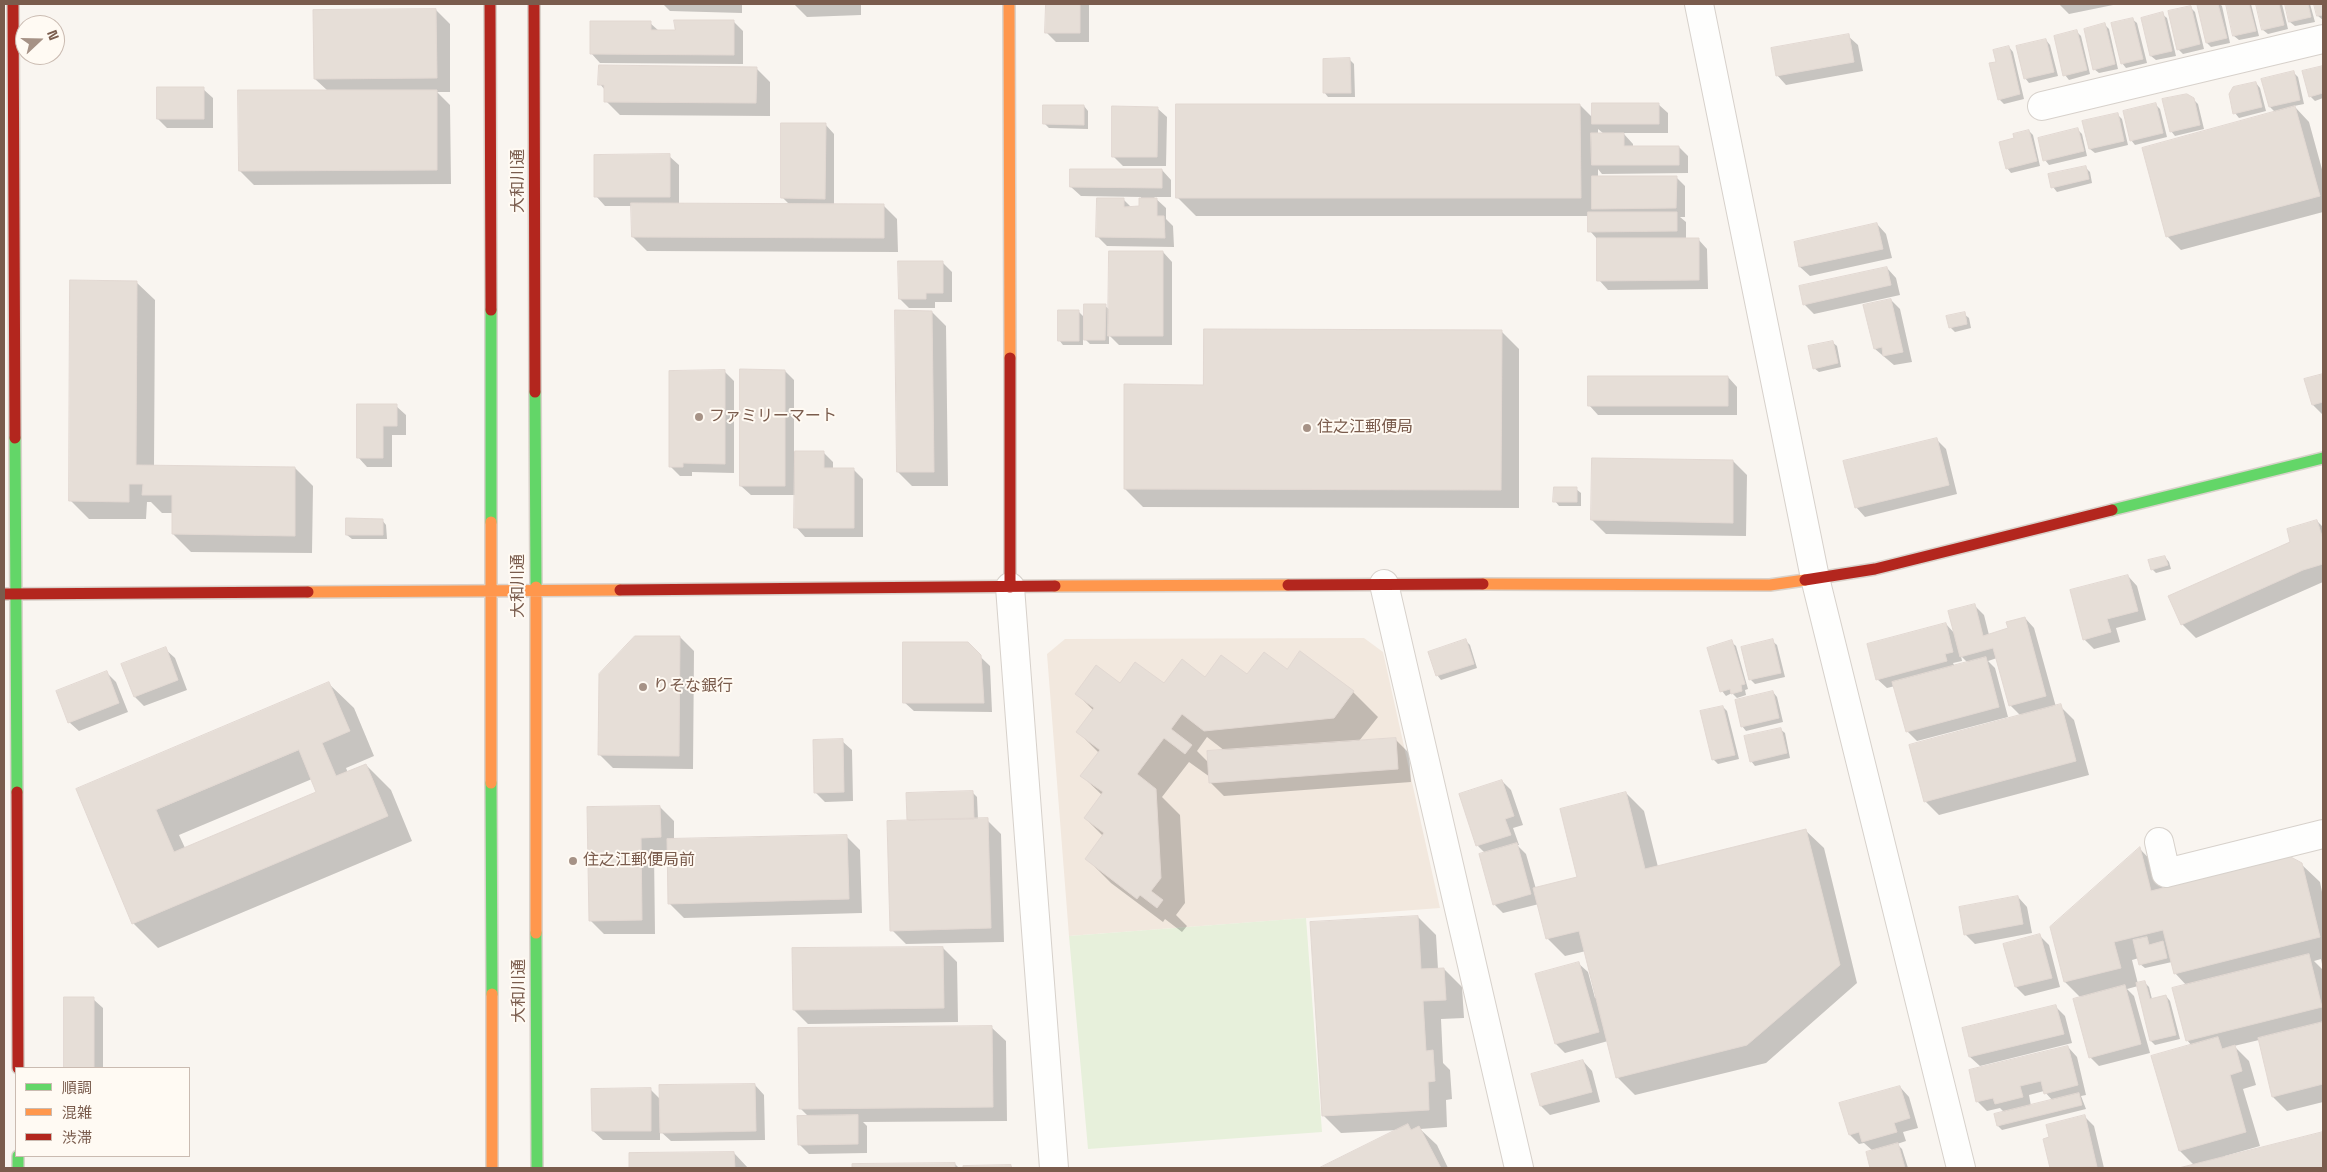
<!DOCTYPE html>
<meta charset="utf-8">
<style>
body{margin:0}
#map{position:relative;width:2327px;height:1172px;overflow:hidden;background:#f9f5f0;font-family:"Space Grotesk","Noto Sans JP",sans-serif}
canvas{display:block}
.frame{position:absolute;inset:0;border:5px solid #7a5c4d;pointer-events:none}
.legend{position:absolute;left:15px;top:1067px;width:175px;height:90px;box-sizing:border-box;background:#fffaf3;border:1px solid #cabbb1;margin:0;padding:6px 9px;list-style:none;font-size:15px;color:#7a5c4d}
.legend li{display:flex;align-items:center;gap:10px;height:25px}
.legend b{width:25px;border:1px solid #cabbb1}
.north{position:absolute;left:15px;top:15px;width:50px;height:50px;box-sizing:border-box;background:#fffaf3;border:1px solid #cabbb1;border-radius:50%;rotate:69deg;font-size:14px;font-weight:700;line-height:20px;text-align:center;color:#7a5c4d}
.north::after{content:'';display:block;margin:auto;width:18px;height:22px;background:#a69286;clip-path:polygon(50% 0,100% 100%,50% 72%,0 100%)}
</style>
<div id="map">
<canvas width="2327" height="1172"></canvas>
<div class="frame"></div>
<ul class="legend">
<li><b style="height:6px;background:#63d668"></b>順調</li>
<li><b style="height:6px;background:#ff974d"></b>混雑</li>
<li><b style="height:6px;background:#b3261e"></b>渋滞</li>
</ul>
<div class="north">N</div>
</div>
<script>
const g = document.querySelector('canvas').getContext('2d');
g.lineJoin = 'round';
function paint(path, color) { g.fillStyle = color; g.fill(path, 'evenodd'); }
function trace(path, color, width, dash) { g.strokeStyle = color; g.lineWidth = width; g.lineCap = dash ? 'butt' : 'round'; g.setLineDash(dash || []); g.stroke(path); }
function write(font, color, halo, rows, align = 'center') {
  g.font = font + ' "Space Grotesk","Noto Sans JP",sans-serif'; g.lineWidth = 4; g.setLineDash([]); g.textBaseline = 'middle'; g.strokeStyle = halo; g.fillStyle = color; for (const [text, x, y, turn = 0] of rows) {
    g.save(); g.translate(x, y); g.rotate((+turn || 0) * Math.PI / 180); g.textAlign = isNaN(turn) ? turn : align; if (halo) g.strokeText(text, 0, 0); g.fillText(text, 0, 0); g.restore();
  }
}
paint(new Path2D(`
 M1364 638 1383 652 1440 908 1069 936 1047 654 1065 639Z`), '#f2e8de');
paint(new Path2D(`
 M1306 918 1322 1132 1088 1149 1069 936Z`), '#e7f0db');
paint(new Path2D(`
 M663 4H742V13L670 11Z
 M794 4H861V15L807 17Z
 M1047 4H1089V42H1056L1047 33Z
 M2059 4H2118L2069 14Z
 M2206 4H2220L2222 6 2230 43 2211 47 2207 43 2199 6Z
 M2227 4H2251L2259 36 2239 40 2234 36Z
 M2257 4H2282L2288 29 2268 34 2263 30Z
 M2286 4H2310L2315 22 2295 26 2290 22Z
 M2315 4H2323V20L2318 16Z
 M2190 7 2195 12 2204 49 2183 54 2178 49Z
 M436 10 450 24V92H437L450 105 451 184 254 185 240 171 328 91 315 79Z
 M2162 14 2167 18 2176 56 2156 60 2151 56 2142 18Z
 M2132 19 2137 23 2147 63 2126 68 2122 63Z
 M733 21 743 31V64L600 63 591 53 650 23 659 31H676Z
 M2105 25 2109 29 2118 69 2099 73 2094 69Z
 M2077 32 2081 36 2090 74 2069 80 2065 75Z
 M1848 36 1858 45 1863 71 1786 85 1777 75Z
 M2046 40 2050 45 2058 76 2029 83 2025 78Z
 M2009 47 2013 52 2024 99 2004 104 1999 99 1998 63Z
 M1350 60 1354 64 1355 97H1328L1324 92Z
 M756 68 770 82V116L620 115 606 101 605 90 600 84Z
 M2323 68V98L2315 101 2310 96 2304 72Z
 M2293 72 2298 77 2304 104 2294 106 2309 122 2323 173V212L2181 250 2167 236 2276 113 2270 107Z
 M2256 83 2260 88 2266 111 2239 118 2235 113Z
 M203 89 213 98V128H167L158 119Z
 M2193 99 2198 104 2204 129 2175 136 2171 131Z
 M1658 104 1668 113V133H1623L1633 144V147H1679L1688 156V173L1602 174 1598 169V177H1676L1685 186V217H1680L1686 222V239H1698L1707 249 1708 289 1608 290 1599 280 1598 240 1590 231 1589 216H1196L1178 198 1580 105 1593 118ZM1598 129 1604 134H1598Z
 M2156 105 2160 109 2167 137 2135 145 2131 140Z
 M1084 106 1088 111V129L1049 128 1044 123Z
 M1157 108 1167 117 1166 166H1123L1113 156Z
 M2117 114 2122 119 2128 145 2095 153 2090 149 2084 122Z
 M825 124 834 134V205H883L897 219 898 252 647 251 633 237V206H605L596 196 669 156 679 165V204L790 205 783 198Z
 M2078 130 2082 134 2087 156 2049 165 2045 160Z
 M2029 131 2033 135 2040 166 2011 173 2007 168 2015 139Z
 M2085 167 2090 172 2092 183 2057 192 2053 187Z
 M1162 170 1171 180V197H1154L1166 208V219L1173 226 1174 247 1107 246 1098 237 1123 199 1132 208H1140L1141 197 1081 196 1071 187Z
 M1877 224 1886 234 1892 258 1810 276 1800 267 1795 243Z
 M1163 252 1172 262V345H1119L1109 335V344H1090L1085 339 1105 306 1110 310Z
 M942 262 952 272V302H935V308H909L900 299Z
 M1887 268 1896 278 1900 295 1814 314 1804 304Z
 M136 282 155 300 154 467 295 468 313 486 312 553 191 552 173 534V513H162L151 502H147L146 519H89L70 500Z
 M1891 300 1900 309 1912 362 1894 365 1875 349Z
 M1078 311 1083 316V345H1063L1059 340Z
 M932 312 946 326 948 486H912L898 472Z
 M1964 314 1969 318 1971 328 1955 332 1950 327Z
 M1501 331 1519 349V508L1143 507 1125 489Z
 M1832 342 1837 346 1841 367 1819 372 1814 368Z
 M785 371 794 380V452H823L833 462V469L854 470 863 479V537H805L796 527V495H751L741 486Z
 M725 372 734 381V473L692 472V476H680L670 466Z
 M2323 375V414H2322L2313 405 2306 380Z
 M1728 377 1737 387V415H1598L1589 405Z
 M396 406 406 415V435H392V467H367L358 457Z
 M1936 439 1946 449 1957 494 1865 517 1856 507Z
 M1733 461 1747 475 1746 536 1606 534 1592 520Z
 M1576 489 1581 493V506H1559L1555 501Z
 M382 520 386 525 387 539H352L347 535Z
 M2317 521 2323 527V582L2196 638 2182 624Z
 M2165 557 2169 562 2171 569 2156 573 2152 569Z
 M2128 576 2137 586 2146 620 2116 628 2120 642 2094 649 2084 639Z
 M1974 605 1984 615 1989 635 2010 629 2025 618 2034 628 2056 707 2060 706 2074 720 2089 775 1939 815 1925 801 2021 716 2010 705 1997 658 1988 661 1995 668 2008 717 1917 741 1907 731 1895 686 1887 688 1877 679 1946 624 1955 634ZM1961 656 1968 663 1955 667 1953 663 1962 661Z
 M680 637 694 651 693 769 613 768 599 754Z
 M1466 641 1470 645 1477 668 1441 680 1437 675Z
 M1772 641 1777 645 1785 677 1755 684 1751 680Z
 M1731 642 1736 646 1748 689 1745 690 1746 695 1737 698 1732 693 1726 696 1722 691Z
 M967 644 990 666 992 712 914 711 904 702Z
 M165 649 175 658 187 690 144 706 135 697Z
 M1301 653 1353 692 1378 717 1359 741 1395 739 1409 753 1411 782 1224 796 1210 782V777L1189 762 1162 797 1180 815 1185 903 1176 915 1187 926 1182 932 1165 919 1163 922 1111 883 1087 859 1103 836 1085 818 1102 795 1082 776 1099 753 1078 732 1094 711 1077 694 1120 685H1164L1205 678 1287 671ZM1207 737 1225 751 1209 763 1197 751Z
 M107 673 116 682 128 712 79 731 69 722Z
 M329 684 354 708 374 756 346 768 348 773 366 765 391 790 412 841 158 948 133 923 77 789ZM312 779 318 793 185 848 179 835Z
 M1773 692 1777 697 1783 722 1746 731 1742 726Z
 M1723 707 1727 711 1739 759 1718 764 1713 759Z
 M1780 729 1785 733 1790 758 1755 766 1751 761Z
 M842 741 852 750 853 801 825 802 815 792Z
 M1502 781 1511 790 1523 825 1513 828 1519 845H1517L1526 854 1536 889 1578 878 1626 793 1644 811 1658 867 1805 830 1824 848 1857 983 1766 1063 1635 1095 1617 1077 1608 1041 1565 1053 1556 1044 1537 975 1578 963 1588 972 1595 998 1597 997 1586 951 1565 956 1547 938 1539 904 1503 913 1494 904 1485 853 1478 846 1461 794Z
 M973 793 977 797 978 820H987L1001 834 1004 942 906 944 892 930 910 822 908 820Z
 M660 807 674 821V840L846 836 860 850 862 913 684 918 670 904 669 851 654 852 655 934H604L590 920Z
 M2140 849 2157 867 2163 889 2301 864 2320 882 2323 897V969L2321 959 2314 961 2323 970V1102L2287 1111 2273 1097 2259 1040 2234 1046 2249 1061 2256 1085 2243 1089 2260 1146 2225 1156V1158L2323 1134V1168H2184L2195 1166 2180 1151 2153 1057 2192 1046 2187 1040V986L2175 973 2172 962 2145 968 2140 964 2139 958 2132 960 2138 984 2145 983 2149 987 2152 999 2166 996 2170 1001 2180 1039 2155 1045 2151 1041 2138 986 2127 989 2134 996 2150 1053 2099 1066 2090 1057 2081 998 2065 982Z
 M2018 897 2027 907 2032 933 1975 944 1966 935 1961 908Z
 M1418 917 1436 935 1438 969H1444L1462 987 1464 1018 1441 1019 1443 1063 1450 1070 1452 1099 1446 1100 1447 1127 1420 1129 1437 1145 1448 1168H1322L1399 1130 1341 1133 1323 1115Z
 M2040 936 2049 945 2060 987 2025 996 2016 987Z
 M943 948 957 962 958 1022 808 1024 794 1010Z
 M65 999H93L103 1008V1068H66Z
 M2056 1007 2065 1016 2072 1043 1980 1066 1970 1057 1964 1029Z
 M991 1027 1006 1041 1007 1121 863 1122 867 1126V1153L809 1154 799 1144 809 1117 800 1108Z
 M2068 1047 2077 1057 2086 1095 2081 1096 2086 1109 2002 1130 1998 1126 2005 1113 2000 1108 1987 1111 1977 1101ZM2044 1091 2053 1101 2031 1106 2029 1095Z
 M1583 1061 1592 1071 1600 1102 1550 1115 1541 1106Z
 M755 1085 764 1095 765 1140 671 1141 660 1131V1140H603L593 1131 650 1089 661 1100Z
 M1900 1087 1909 1097 1918 1128 1903 1132 1906 1141 1897 1144 1902 1149 1908 1168H1871L1867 1153 1873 1151 1864 1143 1859 1144 1850 1135 1841 1104Z
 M2084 1116 2094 1126 2104 1168H2052L2045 1140Z
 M734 1153 748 1168H630V1154Z
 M955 1164 959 1168H854V1165Z
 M1011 1166 1013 1168H964V1167Z`), '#0003');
const building = new Path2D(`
 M1046 4H1080V33H1045Z
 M2218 4 2227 38 2206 43 2197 5Z
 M2226 4H2249L2256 31 2233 36Z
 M2256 4H2279L2284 25 2262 30Z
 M2285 4H2308L2311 17 2289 22Z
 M2314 4H2323V15L2317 16Z
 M2191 6 2200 44 2177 50 2168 11Z
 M436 9 437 78 314 79 313 10Z
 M2163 12 2172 51 2150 56 2141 18Z
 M2133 18 2143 59 2121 64 2111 23Z
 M674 20H734V55L590 54V21H651V30H675Z
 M2105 23 2115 64 2093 70 2084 29Z
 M2077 30 2087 70 2063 76 2054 36Z
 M1849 34 1854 62 1776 76 1771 48Z
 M2046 39 2054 72 2024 79 2016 46Z
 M2009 46 2020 94 1998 100 1989 63 1996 62 1993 50Z
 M1350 58 1351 93H1323V59Z
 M599 65 757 67 756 103 604 102V85H598Z
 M2323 66V93L2309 97 2302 71Z
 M2294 71 2300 100 2269 107 2261 79Z
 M2256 82 2262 107 2233 114 2229 94 2233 87Z
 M157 87H204V119H157Z
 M238 90H437V170L239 171Z
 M2187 94 2194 98 2200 125 2170 132 2162 99Z
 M1592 103H1659V124H1592Z
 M2156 103 2163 133 2130 141 2123 111Z
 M1176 104H1580L1581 198H1176Z
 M1043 105H1084V125L1043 124Z
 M1112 106 1158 107 1157 157H1112Z
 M2295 106 2320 196 2166 237 2142 148Z
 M2118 113 2124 141 2089 149 2082 121Z
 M781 123H826L825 199 781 198Z
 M2078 128 2084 151 2043 161 2038 138Z
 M2029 130 2037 161 2006 169 1999 142 2014 138 2013 134Z
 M1591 133H1624V146H1679V165H1592Z
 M670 154V197H594V155Z
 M2086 166 2089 179 2051 188 2048 174Z
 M1070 169H1162V188L1070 187Z
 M1592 176H1677L1676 208 1592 209Z
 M1097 198H1124V207L1139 206V198H1157V216H1164L1165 238 1096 237Z
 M631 203 884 204V238L632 237Z
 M1588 212H1677V231L1588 232Z
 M1877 223 1883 249 1799 267 1794 242Z
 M1597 238H1699V280L1597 281Z
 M1109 251H1163V336H1108Z
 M898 261H943V293H926V299H899Z
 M1887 267 1891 285 1803 305 1799 286Z
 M70 280 137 281 136 465 295 467V536L172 534V495H142L143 484H129V502L69 501Z
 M1891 299 1903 352 1883 356 1882 347 1874 349 1863 305Z
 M1084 304H1106L1105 340H1084Z
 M895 310 932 311 934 472H897Z
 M1058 310H1079V341H1058Z
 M1965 312 1967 324 1949 328 1946 316Z
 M1204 329 1502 330 1501 490 1124 489V384L1203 385Z
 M1833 341 1838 363 1813 369 1808 346Z
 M740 369 785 370V486H740Z
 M725 370V464L683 463V467H669V371Z
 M2323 374V402L2312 405 2304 379Z
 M1588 376H1728V406H1588Z
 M357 404H397V426H383V458H357Z
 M1937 438 1949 485 1855 508 1843 461Z
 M795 451H824V468H854V528H794Z
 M1592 458 1733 460V523L1591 520Z
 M1554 487H1577V502H1553Z
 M346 518 383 519V535H346Z
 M2317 520 2323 539V564L2303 570 2181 625 2168 596 2290 542 2287 529Z
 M2165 556 2168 565 2151 570 2148 560Z
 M2128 575 2138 611 2107 619 2111 632 2083 640 2070 590Z
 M1975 604 1983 636 2008 628 2006 622 2025 617 2046 696 2009 706 1993 648 1960 657 1948 611Z
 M1946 623 1953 652 1945 654 1947 661 1876 680 1867 644Z
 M635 636H680L679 756 598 755 599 674Z
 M1466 639 1474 664 1436 676 1428 652Z
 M1773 639 1781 673 1749 680 1741 647Z
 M1732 640 1745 684 1741 685 1742 691 1731 694 1730 689 1720 692 1707 648Z
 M903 642H968L981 655 984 703H903Z
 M166 647 178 680 134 697 121 664Z
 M1300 651 1354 691 1334 718 1204 731 1182 714 1171 729 1192 745 1185 754 1164 738 1137 774 1156 789 1161 878 1151 891 1163 900 1157 908 1140 895 1137 899 1085 859 1104 833 1084 818 1103 792 1080 776 1100 750 1076 732 1094 708 1075 694 1096 665 1120 683 1135 662 1164 683 1182 659 1205 677 1221 655 1247 674 1264 652 1287 669Z
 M1986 657 1999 707 1906 732 1892 682Z
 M107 671 119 703 68 723 56 691Z
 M329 682 350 731 322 743 336 776 366 764 388 816 132 924 76 789ZM299 750 316 792 174 852 156 810Z
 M1773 691 1779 718 1741 727 1735 700Z
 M2061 704 2076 761 1924 802 1909 745Z
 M1723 706 1735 755 1712 760 1700 711Z
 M1781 728 1787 753 1750 762 1744 736Z
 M1396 738 1398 769 1209 783 1207 751Z
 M843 739 844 792 814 793 813 740Z
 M1502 780 1514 816 1505 819 1511 835 1476 846 1459 794Z
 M973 791 974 819 907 820 906 793Z
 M1626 792 1645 869 1806 829 1840 965 1747 1045 1616 1078 1579 931 1546 939 1533 888 1577 877 1560 809Z
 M660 806 661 837 641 838 642 920 589 921 587 807Z
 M988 818 991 928 890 931 887 821Z
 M847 835 849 899 668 904 667 839Z
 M1517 843 1531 894 1493 905 1479 854Z
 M2140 847 2151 891 2289 856 2302 863 2320 937 2174 974 2163 930 2114 942 2121 968 2064 982 2050 927Z
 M2018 896 2023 924 1964 935 1959 907Z
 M1418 916 1421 969 1444 968 1446 1000 1423 1001 1426 1051 1433 1050 1435 1081 1428 1082 1429 1110 1322 1116 1310 922Z
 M2040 934 2052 978 2015 987 2003 944Z
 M2147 937 2149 945 2163 941 2167 958 2139 965 2133 940Z
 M943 947 944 1008 793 1010 792 948Z
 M2309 954 2322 1007 2186 1041 2172 988Z
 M1579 962 1599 1032 1555 1044 1535 974Z
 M2145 981 2150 999 2166 995 2176 1035 2150 1041 2136 983Z
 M2125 985 2141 1044 2089 1058 2073 999Z
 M64 997H94V1068H64Z
 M2056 1005 2064 1034 1969 1057 1962 1028Z
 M2323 1022V1084L2272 1097 2258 1038Z
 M992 1026 993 1107 799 1109 798 1028Z
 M2218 1037 2222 1049 2235 1045 2242 1071 2230 1075 2246 1132 2179 1151 2151 1056Z
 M2068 1046 2078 1085 2044 1094 2041 1081 2020 1086 2023 1097 1995 1104 1993 1098 1976 1102 1969 1070Z
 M1583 1060 1592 1092 1540 1106 1531 1074Z
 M755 1084 756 1131 660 1133 659 1085Z
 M1900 1086 1910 1118 1894 1123 1897 1132 1862 1142 1859 1132 1849 1135 1839 1103Z
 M651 1088V1131H592L591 1089Z
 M2079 1093 2082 1105 1997 1126 1994 1114Z
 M858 1115V1144L798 1145 797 1116Z
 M2085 1115 2097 1167 2050 1168 2043 1139 2049 1137 2046 1125Z
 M1408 1124 1411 1130 1419 1126 1441 1168H1319Z
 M2323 1132V1168H2179Z
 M1898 1143 1905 1168H1870L1866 1152Z
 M734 1152 735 1168H629V1153Z
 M955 1163V1168H852V1164Z
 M1011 1165V1168H963V1166Z`);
paint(building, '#e6ded7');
trace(building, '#e2d8d2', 1);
const street = new Path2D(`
 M1699 4 1815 578 1961 1168
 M2042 106 2323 39
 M1384 584 1519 1168
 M1010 587 1054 1168
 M2159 842 2166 873 2323 834`);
const fast = new Path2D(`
 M491 310V522
 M535 392 536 587
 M15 438 17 792
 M2112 510 2323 458
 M491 783 492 994
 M536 933 537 1168
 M18 1156V1168`);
const slow = new Path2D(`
 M1009 4 1010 358
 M491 522V783
 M1483 584 1770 585 1805 580
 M1055 586 1288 585
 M536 587V933
 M308 592 620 590
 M492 994V1168`);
const jam = new Path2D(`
 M13 4 15 438
 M490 4 491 310
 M534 4 535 392
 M1010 358V587
 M1805 580 1875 569 2112 510
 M1288 585 1483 584
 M620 590 1055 586
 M4 594 308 592
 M17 792 18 1068`);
trace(street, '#d7d1cb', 30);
trace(fast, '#d9d2cb', 14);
trace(slow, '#d9d2cb', 14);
trace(jam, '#d9d2cb', 14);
trace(street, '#fefefd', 28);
trace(fast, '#63d668', 11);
trace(slow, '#ff974d', 11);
trace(jam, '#b3261e', 11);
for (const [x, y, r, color] of [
 [699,417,5,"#a69286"],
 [1307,428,5,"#a69286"],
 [643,687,5,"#a69286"],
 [573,861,5,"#a69286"]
]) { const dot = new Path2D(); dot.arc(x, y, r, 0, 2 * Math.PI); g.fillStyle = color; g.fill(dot); trace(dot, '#fffaf3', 2); }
write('16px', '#7a5c4d', '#fffaf3', [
 ["大和川通",519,181,-90],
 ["大和川通",519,586,-90],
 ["大和川通",520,991,-90]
]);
write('16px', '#7a5c4d', '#fffaf3', [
 ["ファミリーマート",709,417],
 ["住之江郵便局",1317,428],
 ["りそな銀行",653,687],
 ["住之江郵便局前",583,861]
], 'left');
</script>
